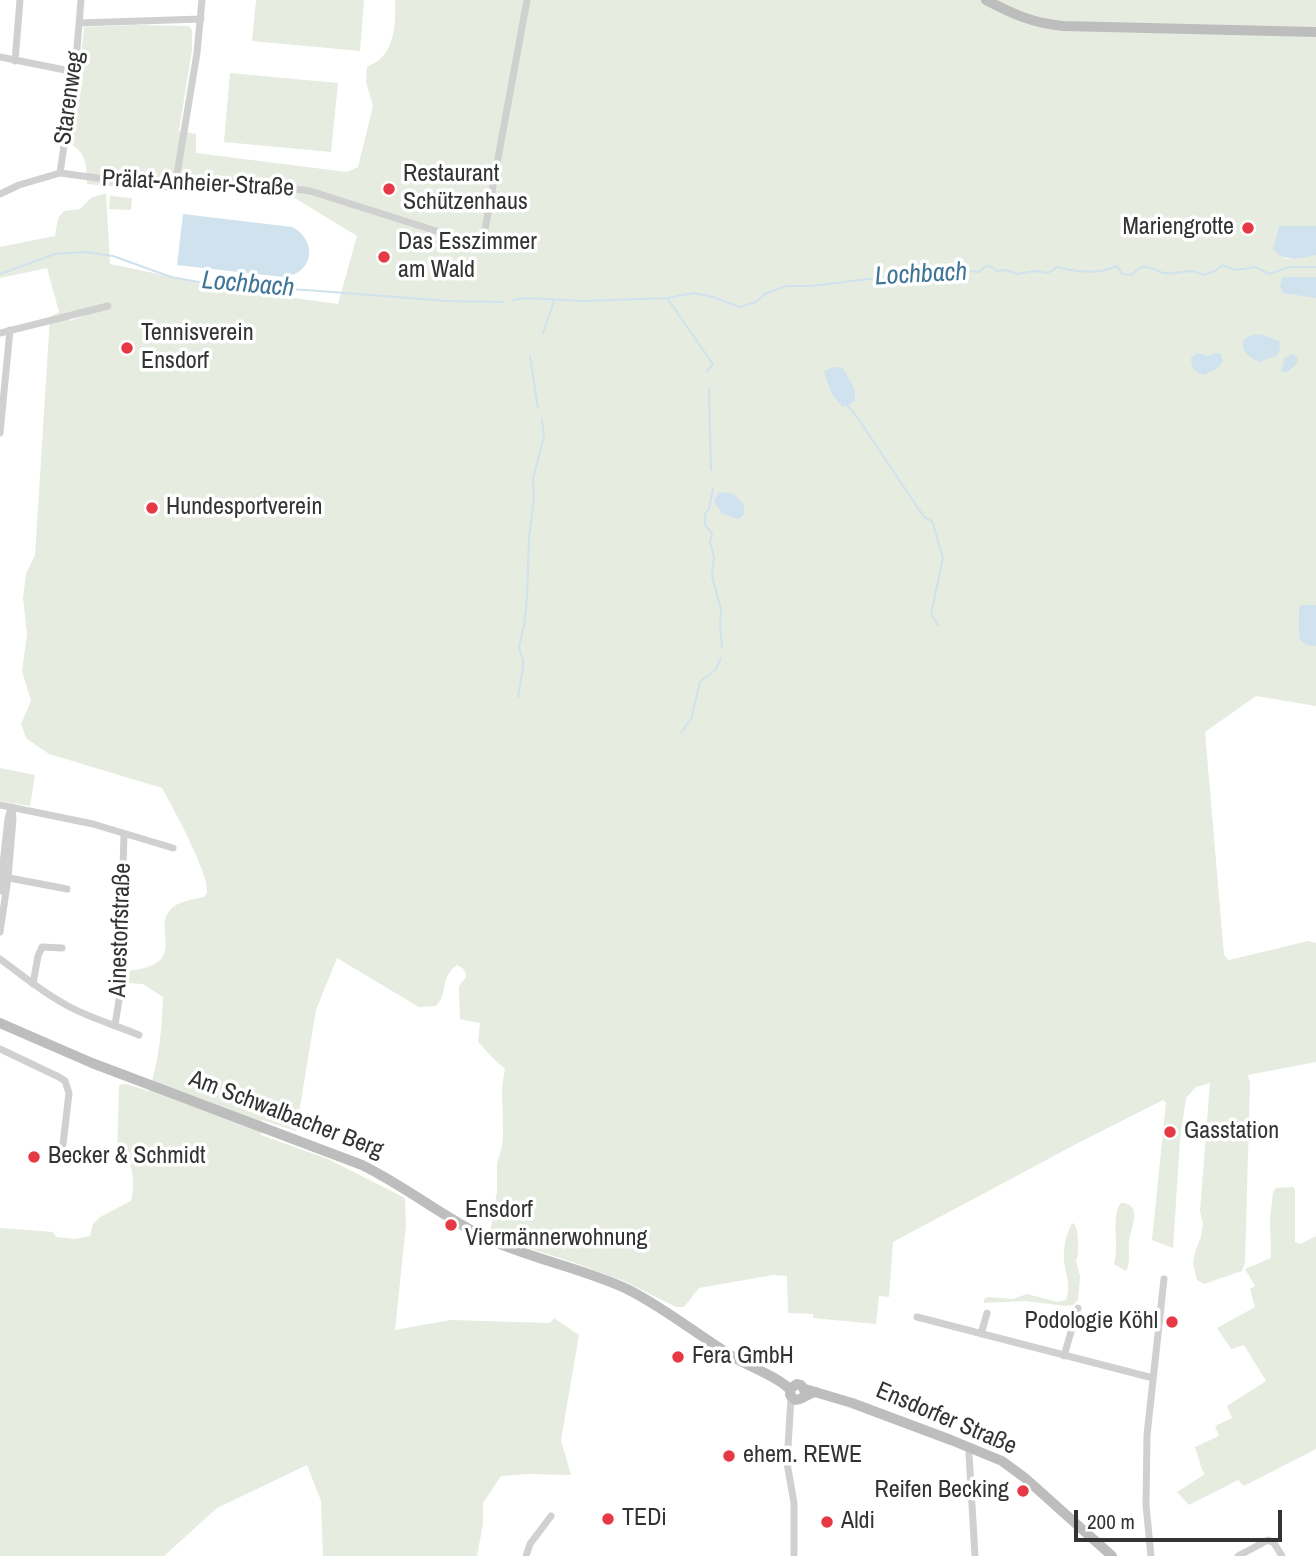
<!DOCTYPE html>
<meta charset="utf-8">
<style>
body{margin:0}
#map{position:relative;width:1316px;height:1556px;overflow:hidden;background:#fff;font-family:"Archivo Narrow",sans-serif}
canvas{display:block}
.scale{position:absolute;left:1074px;top:1510px;width:208px;height:32px;box-sizing:border-box;border:4px solid #333;border-top:0;padding-left:9px;font-size:21px;line-height:24px;white-space:nowrap;color:#333;-webkit-text-stroke:5px #fff;paint-order:stroke}
</style>
<div id="map">
<canvas width="1316" height="1556"></canvas>
<div class="scale">200 m</div>
</div>
<script>
const g = document.querySelector('canvas').getContext('2d');
g.lineJoin = 'round';
function paint(path, color) { g.fillStyle = color; g.fill(path, 'evenodd'); }
function trace(path, color, width, dash) { g.strokeStyle = color; g.lineWidth = width; g.lineCap = dash ? 'butt' : 'round'; g.setLineDash(dash || []); g.stroke(path); }
function write(font, color, halo, rows, align = 'center') {
  g.font = font + ' "Archivo Narrow",sans-serif'; g.lineWidth = 7; g.setLineDash([]); g.textBaseline = 'middle'; g.strokeStyle = halo; g.fillStyle = color; for (const [text, x, y, turn = 0] of rows) {
    g.save(); g.translate(x, y); g.rotate((+turn || 0) * Math.PI / 180); g.textAlign = isNaN(turn) ? turn : align; if (halo) g.strokeText(text, 0, 0); g.fillText(text, 0, 0); g.restore();
  }
}
paint(new Path2D(`
 M256 0H364L360 51 252 41Z
 M395 0H1316V226L1306 227 1275 244 1273 249 1286 259 1316 255V706L1256 696 1205 732 1224 955 1229 960 1308 941 1316 943V1062L1248 1075 1250 1083 1245 1262 1242 1271 1204 1284 1197 1280 1193 1264 1195 1252 1201 1237 1203 1224 1200 1211 1210 1083 1196 1087 1186 1098 1180 1140 1173 1248 1152 1240 1166 1103 1163 1100 1078 1143 893 1242 889 1297 879 1296 876 1324 813 1318V1314L788 1313 787 1276 773 1275 699 1288 684 1307H676L626 1282 575 1263 501 1239 490 1233 497 1191V1163L502 1147 503 1133 502 1087 505 1068C498 1065 485 1049 478 1042L480 1023 460 1019 459 986 466 977C466 970 463 968 457 965 439 978 449 993 436 1006L419 1007 337 958 316 1010 296 1131 262 1120 261 1135 328 1159 405 1198 406 1225 395 1330 450 1320 550 1323 554 1318 579 1335 561 1440 571 1475 528 1474 501 1476 483 1503V1524L477 1556H323L321 1501 307 1465 217 1508 164 1556H0V1228L53 1232 56 1237 75 1239 90 1236 93 1224 100 1217 131 1201C134 1191 134 1171 129 1163 126 1158 122 1158 117 1157L119 1085 126 1084 149 1091C159 1061 162 1029 163 997L143 984 128 983V971C193 964 149 928 172 908 180 901 194 899 204 897 205 896 206 894 207 892 210 875 172 806 162 788L49 754 26 738 21 724 31 701 22 671 27 634 23 598 26 574 35 555 50 317 59 312 47 268 0 278V247L55 236 58 218 64 211 80 209 91 198 106 193 110 264 192 281 207 286 338 304 357 236 290 195 222 188 202 191 178 192 87 184C87 163 86 154 69 142L79 74 84 27 138 25 189 26 192 30V50L179 131 196 134V153L347 172 358 167 373 106 366 82 367 67C372 64 378 62 382 57 395 44 396 18 395 0ZM111 304V306L70 321 69 314Z
 M230 73 338 83 331 152 224 142Z
 M110 196 132 198 131 210 109 209Z
 M0 768 35 775 30 806 0 801Z
 M1293 1187 1295 1189V1242L1300 1244 1316 1236V1449L1244 1486 1238 1480 1189 1505 1177 1492 1205 1474 1202 1470 1195 1447 1219 1436 1215 1426 1232 1418 1227 1406 1266 1381 1244 1345 1231 1349 1217 1328 1255 1307 1250 1289 1255 1286 1245 1269 1271 1258 1270 1220 1273 1192 1276 1188Z
 M1121 1203C1144 1203 1130 1229 1129 1242 1128 1252 1131 1261 1126 1271L1114 1264C1120 1245 1110 1216 1121 1203Z
 M1072 1223 1074 1224 1077 1230 1078 1241V1254L1076 1261 1080 1276 1078 1300 1073 1305 1066 1306 1025 1301 984 1303V1299L988 1297 1013 1299 1027 1294 1057 1302 1066 1300C1071 1286 1066 1275 1064 1261 1063 1247 1066 1235 1072 1223Z`), '#e6ecdf');
paint(new Path2D(`
 M183 214 292 227C319 241 313 275 283 277L177 265Z
 M1279 226H1316V255C1300 258 1284 263 1273 249Z
 M1283 277H1316V298L1283 293 1280 286Z
 M1260 334 1279 341 1280 348 1277 356 1259 362C1250 357 1240 352 1244 340L1249 336Z
 M1197 353 1208 356 1215 353 1221 354 1223 362 1215 370 1203 375C1195 372 1191 368 1191 358Z
 M1292 354 1297 357 1298 362 1288 372H1283L1281 370 1284 363 1283 359Z
 M834 367 843 368 855 390V401L843 407C832 397 828 386 824 371Z
 M719 492 733 494 744 504V514L739 519 722 514 714 501Z
 M1300 605H1316V646L1306 645 1299 638V611Z`), '#cfe2ee');
trace(new Path2D(`
 M0 274 55 254 86 252 113 256 171 277 221 286 306 290 448 301 504 302
 M667 298 713 364 707 371
 M513 300 525 298 585 301 667 298 694 293 713 297 740 307 756 302 765 294 786 286H812L917 273 931 277 951 272 960 273 968 271 979 272 985 267 990 266 997 271 1006 270 1017 274 1036 271 1048 273 1057 267C1078 272 1097 275 1117 266L1122 274C1136 277 1132 271 1142 267 1149 265 1157 272 1164 273 1180 276 1187 266 1204 275L1215 271 1222 265 1235 270 1256 267 1269 274 1289 267H1316
 M543 333 554 301
 M530 356 538 408
 M709 388 711 470
 M847 405 857 417 924 517 932 521 943 558 931 614 938 625
 M713 488 709 509 705 514V525L712 533 710 542 714 557 712 576 721 610 720 625 722 648
 M518 697 523 667V660L519 647 524 625 527 599 529 537 534 497 533 479 544 436 542 420
 M681 733 691 719 700 682 716 669 721 658`), '#cfe2ee', 2);
trace(new Path2D(`
 M80 23 201 19
 M0 57 75 72
 M15 61 20 0
 M60 173 75 72 81 0
 M175 186 197 53 202 0
 M0 194 19 185 60 173 158 186H181L227 182 257 184 310 191 452 236 483 240 527 0
 M0 333 108 306
 M0 433 10 330
 M0 805 93 824 173 848
 M4 877 67 889
 M0 891 8 819 10 811
 M0 932 8 878 13 819 12 807
 M0 959C22 975 43 993 68 1006 90 1018 115 1025 139 1035
 M33 984 38 956 42 947 62 948
 M115 1025 119 1000 124 834
 M0 1049 59 1077 65 1081 69 1093 63 1144 56 1156
 M917 1317 1153 1378
 M981 1334 987 1313
 M1064 1356 1078 1308
 M791 1397 787 1463 794 1503V1556
 M970 1447 969 1454 975 1556
 M526 1556 530 1544 551 1516
 M1151 1556 1146 1505 1147 1435 1164 1279
 M1238 1556 1268 1540 1274 1543 1282 1556`), '#d0d0d0', 7);
trace(new Path2D(`
 M986 0C1013 14 1032 23 1063 26L1316 32
 M0 1023 92 1063 362 1165C405 1186 443 1217 486 1238 531 1259 582 1268 627 1289 665 1308 699 1336 735 1358 750 1367 781 1378 790 1390
 M805 1389 852 1403 951 1440 1002 1461 1025 1478 1112 1556
 M804 1397 805 1391 801 1385 797 1384 791 1388 790 1395 795 1400C804 1400 807 1393 816 1392`), '#bdbdbd', 10);
for (const [x, y, r, color] of [
 [389,189,7,"#e63946"],
 [1248,228,7,"#e63946"],
 [384,257,7,"#e63946"],
 [127,348,7,"#e63946"],
 [152,508,7,"#e63946"],
 [1170,1132,7,"#e63946"],
 [34,1157,7,"#e63946"],
 [451,1225,7,"#e63946"],
 [1172,1322,7,"#e63946"],
 [678,1357,7,"#e63946"],
 [729,1456,7,"#e63946"],
 [1023,1491,7,"#e63946"],
 [608,1519,7,"#e63946"],
 [827,1522,7,"#e63946"]
]) { const dot = new Path2D(); dot.arc(x, y, r, 0, 2 * Math.PI); g.fillStyle = color; g.fill(dot); trace(dot, '#fff', 2.5); }
write('24px', '#333', '#fff', [
 ["Starenweg",70,98,-82],
 ["Prälat-Anheier-Straße",198,184,3],
 ["Ainestorfstraße",121,930,-88],
 ["Am Schwalbacher Berg",286,1115,21],
 ["Ensdorfer Straße",946,1419,23]
]);
write('24px', '#333', '#fff', [
 ["Restaurant",403,175],
 ["Schützenhaus",403,203],
 ["Mariengrotte",1234,228,"right"],
 ["Das Esszimmer",398,243],
 ["am Wald",398,271],
 ["Tennisverein",141,334],
 ["Ensdorf",141,362],
 ["Hundesportverein",166,508],
 ["Gasstation",1184,1132],
 ["Becker & Schmidt",48,1157],
 ["Ensdorf",465,1211],
 ["Viermännerwohnung",465,1239],
 ["Podologie Köhl",1158,1322,"right"],
 ["Fera GmbH",692,1357],
 ["ehem. REWE",743,1456],
 ["Reifen Becking",1009,1491,"right"],
 ["TEDi",622,1519],
 ["Aldi",841,1522]
], 'left');
write('italic 26px', '#3f7597', '#fff', [
 ["Lochbach",921,275,-3],
 ["Lochbach",248,285,5]
]);
</script>
